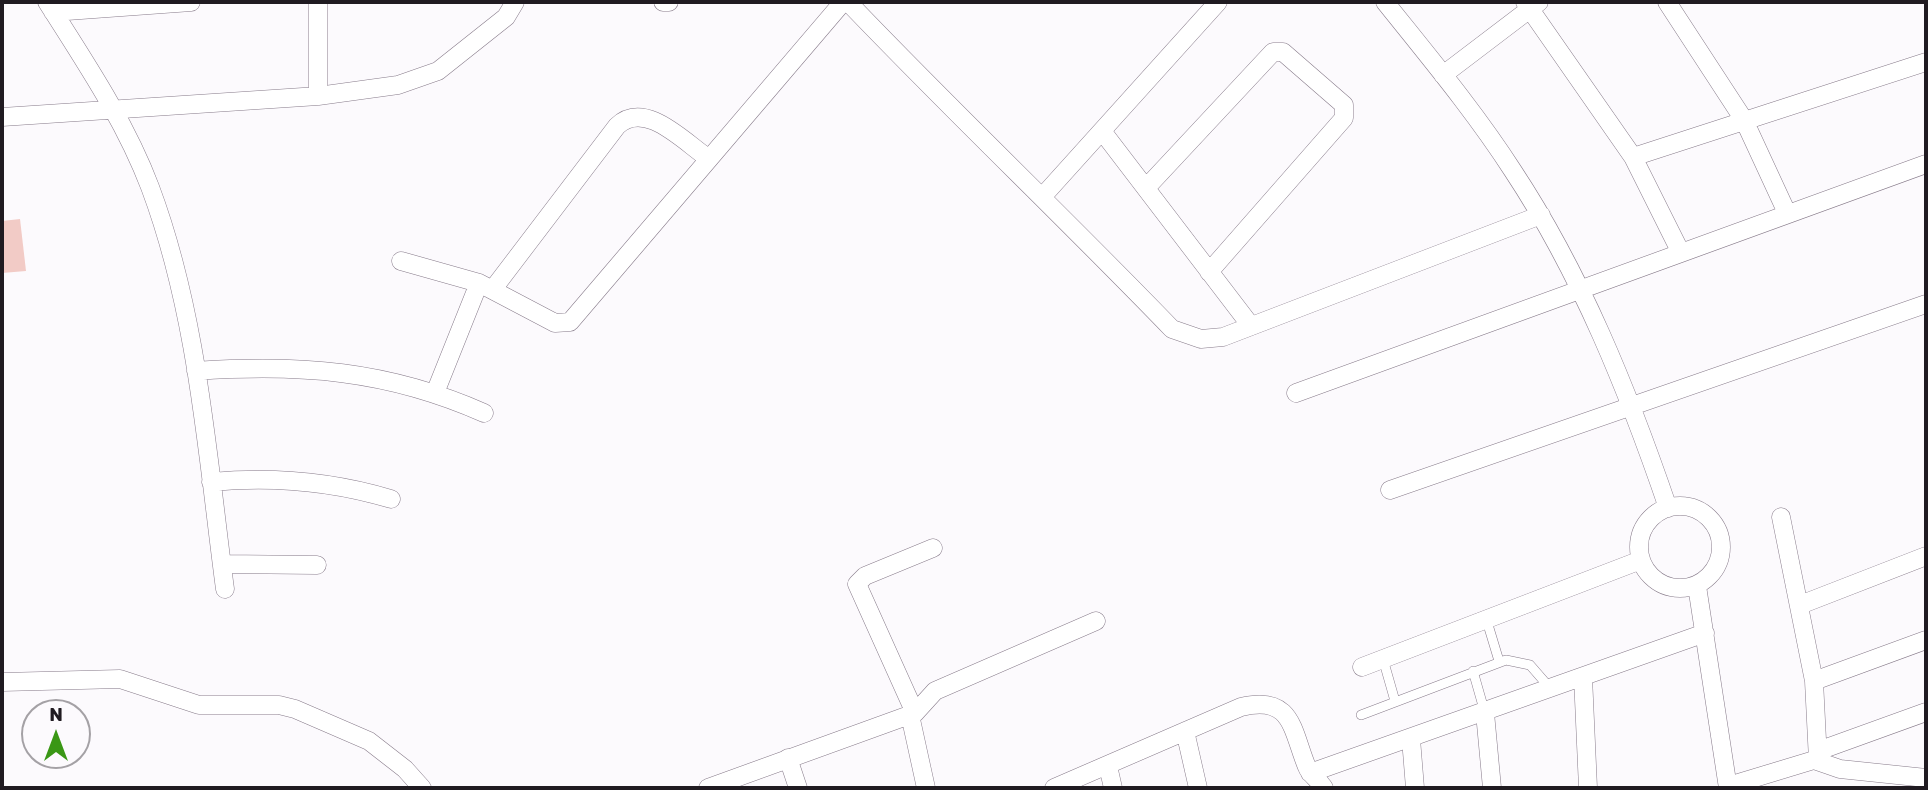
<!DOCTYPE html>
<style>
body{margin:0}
#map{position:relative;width:1928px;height:790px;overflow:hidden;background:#fcfafd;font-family:Rubik,sans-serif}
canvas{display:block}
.frame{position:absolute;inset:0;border:4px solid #201b21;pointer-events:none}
.north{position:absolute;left:21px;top:699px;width:70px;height:70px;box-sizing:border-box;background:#fcfafd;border:2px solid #a4a1a5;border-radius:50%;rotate:0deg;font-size:19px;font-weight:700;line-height:28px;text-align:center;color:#201b21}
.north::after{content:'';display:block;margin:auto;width:24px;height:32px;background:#3a9715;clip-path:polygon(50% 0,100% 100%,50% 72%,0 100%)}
</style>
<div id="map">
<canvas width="1928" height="790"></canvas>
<div class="frame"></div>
<div class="north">N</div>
</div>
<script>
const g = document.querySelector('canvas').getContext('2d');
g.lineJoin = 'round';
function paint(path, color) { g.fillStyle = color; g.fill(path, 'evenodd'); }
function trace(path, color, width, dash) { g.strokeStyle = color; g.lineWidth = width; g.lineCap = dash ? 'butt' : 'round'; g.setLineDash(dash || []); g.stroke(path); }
paint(new Path2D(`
 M20 219 26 271 2 273V221Z`), '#f2cbc6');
const lane = new Path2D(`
 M1486 618 1499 661
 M1383 659 1395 701
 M1473 671 1485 713
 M1361 715 1506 660 1530 665 1550 688`);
const street = new Path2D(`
 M47 2C85 62 125 121 150 187 198 315 207 454 225 589
 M663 2H669
 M848 2C954 113 1065 218 1172 329L1201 339 1223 337 1541 215
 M1385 2C1429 57 1475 112 1513 171 1581 274 1628 391 1668 508
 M1525 2 1633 157 1681 253
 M1667 2 1744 120 1787 213
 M53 12 191 2
 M1443 75 1539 2
 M318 96V2
 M2 117 318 96 398 85 438 71 506 17 515 2
 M1102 131 1251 326
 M1633 157 1926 62
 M1146 188 1273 52H1283L1344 105V118L1209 272
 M1043 196 1218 2
 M401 261 479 283 555 323 570 322 843 2
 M493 289 617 126C645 99 684 142 708 158
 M196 371C300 364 387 370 484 413
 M435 393 479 283
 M1296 393 1926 164
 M211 482C274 476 331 481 391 499
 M1390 490 1926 304
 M1639 547a41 41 0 1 1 82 0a41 41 0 1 1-82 0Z
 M1781 517 1814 681 1818 760
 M222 564 317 565
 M1697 586 1728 788
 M1800 605 1926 556
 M1362 667 1641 560
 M1583 677 1588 788
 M1814 681 1926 640
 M2 682 120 679 199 705H279L295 709 369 741 405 769 422 788
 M915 713 857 584 865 576 933 548
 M1485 713 1492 788
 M910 715 926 788
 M1185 731 1198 788
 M1411 739 1415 788
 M1818 751 1926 712
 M788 758 798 788
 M1108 766 1113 788
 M1310 773 1705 633
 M1728 786 1814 760 1840 769 1926 778
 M708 788 915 713 935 691 1096 621
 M1054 788 1241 707C1293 694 1292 731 1307 767 1310 775 1319 780 1324 788`);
trace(lane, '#877b8a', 10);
trace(street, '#877b8a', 19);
trace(lane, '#fff', 9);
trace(street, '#fff', 18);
</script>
